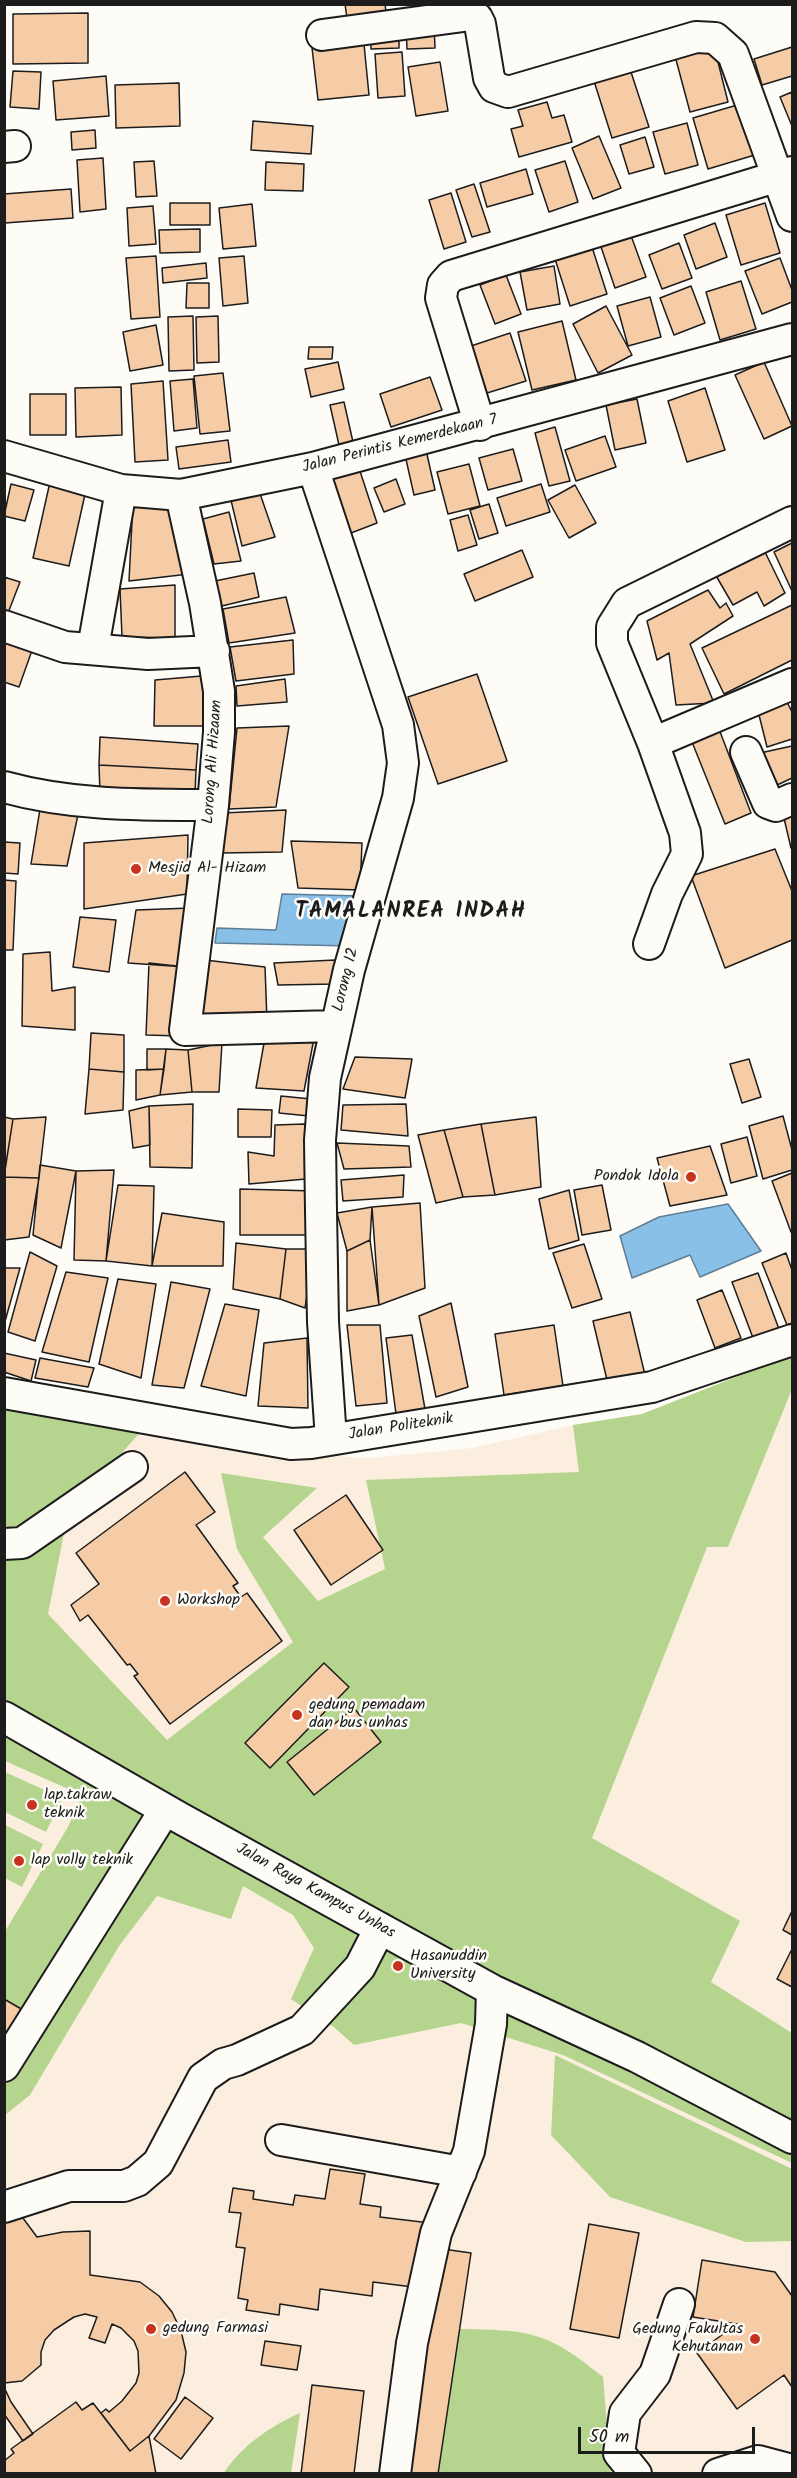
<!DOCTYPE html>
<style>
body{margin:0}
#map{position:relative;width:797px;height:2478px;overflow:hidden;background:#fdfcf7;font-family:Kalam,sans-serif}
canvas{display:block}
.frame{position:absolute;inset:0;border:6px solid #1c1c1c;pointer-events:none}
.scale{position:absolute;left:578px;top:2427px;width:177px;height:27px;box-sizing:border-box;border:3px solid #1c1c1c;border-top:0;padding-left:8px;font-size:18px;line-height:21px;white-space:nowrap;color:#1c1c1c;-webkit-text-stroke:4px #fdfcf7;paint-order:stroke}
</style>
<div id="map">
<canvas width="797" height="2478"></canvas>
<div class="frame"></div>
<div class="scale">50 m</div>
</div>
<script>
const g = document.querySelector('canvas').getContext('2d');
g.lineJoin = 'round';
function paint(path, color) { g.fillStyle = color; g.fill(path, 'evenodd'); }
function trace(path, color, width, dash) { g.strokeStyle = color; g.lineWidth = width; g.lineCap = dash ? 'butt' : 'round'; g.setLineDash(dash || []); g.stroke(path); }
function write(font, color, halo, rows, align = 'center') {
  g.font = font + ' Kalam,sans-serif'; g.lineWidth = 5; g.setLineDash([]); g.textBaseline = 'middle'; g.strokeStyle = halo; g.fillStyle = color; for (const [text, x, y, turn = 0] of rows) {
    g.save(); g.translate(x, y); g.rotate((+turn || 0) * Math.PI / 180); g.textAlign = isNaN(turn) ? turn : align; if (halo) g.strokeText(text, 0, 0); g.fillText(text, 0, 0); g.restore();
  }
}
paint(new Path2D(`
 M792 1355V2473H5L4 1397 256 1452 371 1458 472 1448 573 1425 642 1414Z`), '#fbeedf');
paint(new Path2D(`
 M792 1355V1389L728 1547H707L592 1838 740 1921 711 1982 792 2033V2163L563 2055 461 2023 354 2045 335 2028 291 1999 314 1948 293 1915 243 1886 231 1919 157 1896 119 1946 30 2095 5 2115 4 1933 68 1827 82 1795 5 1761V1400L145 1427 68 1513 48 1614 167 1740 293 1642 237 1549 221 1473 317 1488 263 1537 318 1601 385 1569 366 1480 579 1472 573 1425 642 1414Z
 M5 1772 62 1798 46 1832 5 1812Z
 M5 1825 43 1844 22 1887 5 1878Z
 M555 2055 792 2169V2241L746 2242 610 2197 551 2135Z
 M459 2329C529 2330 547 2331 603 2377L611 2473 438 2474Z
 M300 2413 291 2473H224C241 2446 271 2426 300 2413Z`), '#b5d48e');
const water = new Path2D(`
 M282 894 362 896 351 946 215 943 217 928 276 930Z
 M728 1204 761 1251 700 1277 690 1255 632 1278 620 1236 659 1217Z`);
paint(water, '#89c0e7');
trace(water, '#5d7e96', 1.5);
const building = new Path2D(`
 M345 4H385L387 20 348 26Z
 M88 13V63L13 64V14Z
 M434 25 435 48 407 49 406 26Z
 M399 32V48L371 49V33Z
 M363 34 369 95 318 100 311 39Z
 M714 46 728 102 690 112 675 56Z
 M792 47V76L762 85 754 59Z
 M402 52 405 96 378 98 375 54Z
 M440 62 448 111 416 116 408 67Z
 M630 69 649 127 612 138 594 81Z
 M13 71 41 72 39 109 10 107Z
 M106 76 109 116 56 120 53 81Z
 M179 83 180 126 116 128 115 85Z
 M792 92V126L780 97Z
 M547 102 552 118 564 115 572 142 519 157 511 129 523 126 518 110Z
 M744 103 758 154 708 169 693 118Z
 M253 121 313 126 311 154 251 150Z
 M687 123 698 165 665 174 653 132Z
 M95 130 96 148 72 150 71 132Z
 M599 136 621 188 593 199 572 148Z
 M645 137 654 167 629 174 620 145Z
 M103 158 106 209 80 212 77 160Z
 M154 161 157 196 136 197 134 162Z
 M565 161 578 202 549 212 535 170Z
 M266 162 304 164 303 191 265 190Z
 M526 169 533 194 487 207 480 183Z
 M474 184 490 232 472 237 456 190Z
 M71 189 73 218 5 223 4 194Z
 M451 193 466 242 444 249 429 200Z
 M170 203H210V225H170Z
 M765 203 780 253 741 265 726 215Z
 M252 204 256 246 223 249 219 208Z
 M153 206 156 244 129 246 127 208Z
 M715 223 727 257 696 269 684 235Z
 M200 229V252L160 253 159 230Z
 M629 230 646 277 615 288 599 241Z
 M679 243 692 278 662 289 649 255Z
 M592 247 607 294 570 306 555 259Z
 M156 256 160 317 131 319 126 258Z
 M244 256 248 303 223 306 219 258Z
 M780 258 792 290V302L762 314 745 271Z
 M206 263 207 278 163 283 162 268Z
 M554 266 560 304 527 310 520 272Z
 M506 275 521 314 495 324 480 285Z
 M741 281 756 329 720 340 706 292Z
 M187 283H209V308H186Z
 M691 286 705 323 674 335 660 298Z
 M650 297 661 337 628 346 617 306Z
 M606 306 632 355 598 373 573 324Z
 M193 316 194 370 169 371 168 317Z
 M218 316 219 362 197 363 196 317Z
 M562 321 576 380 532 390 518 332Z
 M156 325 163 365 130 371 123 332Z
 M510 333 526 381 487 393 471 346Z
 M309 347H333L332 359H308Z
 M338 362 344 389 311 397 305 369Z
 M764 362 792 426 764 439 735 375Z
 M223 373 230 431 200 434 194 376Z
 M430 377 442 410 391 427 380 394Z
 M193 379 197 428 174 431 170 381Z
 M163 381 168 460 135 462 131 384Z
 M121 387 122 435 76 437 75 388Z
 M705 388 725 450 687 462 668 401Z
 M30 394H66V435H30Z
 M637 399 646 443 615 450 606 405Z
 M344 402 353 442 339 445 330 405Z
 M555 427 570 481 549 486 535 433Z
 M605 436 616 467 576 481 565 450Z
 M228 440 231 462 179 469 176 447Z
 M513 449 522 481 488 490 479 458Z
 M426 450 435 490 414 495 405 455Z
 M469 464 480 506 448 514 437 472Z
 M358 465 377 523 351 533 331 474Z
 M396 479 405 504 384 512 374 488Z
 M50 482 86 490 69 566 33 558Z
 M11 484 34 490 25 521 4 516Z
 M541 484 550 512 506 526 497 498Z
 M257 485 275 537 242 546 229 492Z
 M575 485 596 523 569 538 548 500Z
 M133 501 179 505 189 574 129 581Z
 M489 504 498 533 479 539 470 510Z
 M229 512 241 561 214 564 203 519Z
 M468 515 477 545 458 551 450 520Z
 M792 543V591L774 552Z
 M522 550 533 577 475 601 464 574Z
 M764 550 785 593 764 606 757 592 733 605 715 574Z
 M254 573 259 597 222 606 215 581Z
 M4 577 20 582 8 613 4 611Z
 M175 585V638L122 637 120 589Z
 M708 590 720 608 726 603 733 616 690 644 714 703 676 705 669 653 657 660 647 621Z
 M286 597 295 633 229 643 223 609Z
 M792 605V660L724 694 702 648Z
 M9 632 35 642 19 687 4 682V647Z
 M293 640 294 674 236 681 230 647Z
 M477 674 507 761 438 784 408 697Z
 M213 675 212 726H154L155 680Z
 M285 679 287 702 237 706 236 686Z
 M787 702 792 712V739L767 747 758 711Z
 M289 726 276 807 229 809 237 728Z
 M719 729 751 813 725 824 690 737Z
 M100 737 198 744 196 770 99 765Z
 M792 746V778L773 787 760 753Z
 M99 765 196 770 195 794 100 793Z
 M41 803 79 810 67 866 31 864Z
 M286 810 282 852 221 853 223 813Z
 M792 811V847L791 848 783 814Z
 M188 835 187 894 84 909V843Z
 M291 841 362 843 360 890 298 888Z
 M4 842 20 843 18 874 4 873Z
 M775 849 792 891V940L725 968 691 876Z
 M4 880 16 881 13 950H4Z
 M191 908 186 967 128 963 136 910Z
 M80 917 116 920 109 972 73 967Z
 M50 952 52 991 75 987V1030L22 1026 23 954Z
 M205 960 265 967 267 1021 198 1022Z
 M335 960V984L278 985 274 963Z
 M149 963 186 967 180 1036 146 1035Z
 M266 1032 315 1033 304 1091 256 1088Z
 M91 1033 124 1035V1072L89 1069Z
 M222 1043 219 1092H192L188 1050Z
 M147 1049H166L164 1069 147 1070Z
 M166 1049 188 1050 192 1092 160 1095Z
 M355 1057 412 1059 405 1098 343 1089Z
 M749 1059 761 1097 742 1103 730 1064Z
 M89 1069 124 1072 123 1110 85 1114Z
 M164 1069 160 1095 136 1100V1070Z
 M281 1096 311 1099 309 1116 279 1113Z
 M193 1104 192 1168 150 1167 149 1106Z
 M406 1104 408 1136 341 1130 343 1105Z
 M149 1106 150 1145 133 1148 129 1111Z
 M238 1109 272 1110 271 1137H238Z
 M783 1116 792 1150V1170L763 1179 749 1126Z
 M4 1117 13 1119 4 1176Z
 M46 1117 39 1178 4 1177 13 1119Z
 M536 1117 541 1187 495 1195 481 1124Z
 M305 1124 306 1179 249 1184 248 1152 274 1156 275 1125Z
 M481 1124 495 1195 463 1197 444 1130Z
 M444 1130 463 1197 436 1203 418 1135Z
 M747 1137 757 1176 731 1183 721 1144Z
 M337 1143 409 1146 411 1167 344 1169Z
 M710 1146 727 1195 670 1206 657 1158Z
 M40 1165 76 1171 61 1248 33 1235Z
 M114 1170 106 1261 74 1260 76 1171Z
 M792 1173V1231L791 1232 772 1181Z
 M404 1175 403 1197 343 1201 341 1180Z
 M4 1177 39 1178 29 1237 4 1240Z
 M118 1185 154 1186 152 1266 106 1261Z
 M602 1185 611 1230 582 1235 574 1190Z
 M240 1189 315 1191 313 1235H240Z
 M569 1190 579 1240 549 1249 539 1199Z
 M420 1203 425 1288 379 1305 372 1207Z
 M372 1207 370 1240 347 1251 337 1213Z
 M162 1213 224 1222 223 1266H152Z
 M370 1240 379 1305 347 1311V1251Z
 M236 1243 286 1249 280 1299 233 1289Z
 M584 1244 602 1299 572 1308 553 1253Z
 M286 1249H314L305 1308 280 1299Z
 M30 1252 57 1266 35 1341 8 1332Z
 M786 1253 792 1270V1323L787 1325 762 1263Z
 M4 1268H20L4 1325Z
 M66 1272 108 1278 89 1362 42 1352Z
 M758 1273 779 1329 753 1338 732 1282Z
 M118 1279 156 1284 141 1378 99 1364Z
 M171 1282 210 1289 184 1388 152 1385Z
 M722 1290 741 1338 715 1348 697 1300Z
 M451 1303 468 1387 436 1397 419 1316Z
 M225 1304 259 1310 246 1396 201 1386Z
 M630 1312 645 1375 608 1384 593 1321Z
 M347 1325H380L387 1403 356 1406Z
 M554 1325 563 1386 504 1395 495 1334Z
 M412 1335 425 1409 396 1414 386 1338Z
 M307 1338 308 1408 258 1406 264 1343Z
 M4 1353 36 1360 31 1381 4 1372Z
 M40 1358 94 1368 88 1387 35 1378Z
 M185 1472 215 1512 196 1525 238 1583 233 1586 241 1597 247 1593 282 1641 170 1724 134 1676 138 1674 130 1664 127 1665 88 1615 80 1621 71 1605 99 1584 76 1553Z
 M346 1495 383 1550 331 1585 294 1530Z
 M324 1663 349 1687 270 1768 245 1743Z
 M354 1708 381 1742 314 1795 287 1762Z
 M792 1911V1935L783 1930Z
 M792 1949V1987L777 1979Z
 M4 1999 23 2010 8 2036 4 2033Z
 M330 2169 365 2174 360 2204 381 2207 380 2217 430 2223 421 2288 373 2282 372 2296 320 2289 318 2310 280 2304 279 2315 246 2310 248 2300 238 2298 245 2248 236 2247 241 2213 229 2212 233 2188 254 2191 253 2199 293 2205 295 2195 325 2199Z
 M14 2206 37 2237 63 2232 90 2231V2275L140 2282 159 2296 172 2312 181 2331 186 2352 184 2373 176 2400 149 2436 130 2451 101 2413 106 2409 109 2412 122 2401 136 2383 139 2373 138 2351 134 2341 121 2328 112 2324 105 2343 89 2338 97 2317 85 2314 74 2317 54 2330 45 2340 41 2352V2365L22 2381 4 2383V2213Z
 M589 2224 639 2233 619 2338 570 2329Z
 M436 2248 471 2253 438 2474H402Z
 M702 2260 775 2272 792 2296V2387L784 2375 737 2409 697 2353 737 2324 693 2317Z
 M265 2341 301 2346 297 2370 261 2365Z
 M312 2385 364 2391 354 2474H301Z
 M4 2387 11 2402 33 2434 23 2441 4 2414Z
 M185 2397 213 2418 181 2459 154 2439Z
 M76 2402 82 2410 93 2403 130 2451 149 2436 156 2474H4V2461L14 2453 11 2449Z`);
paint(building, '#f6cca6');
trace(building, '#1c1c1c', 1.5);
const minor = new Path2D(`
 M322 35 471 15 477 18 480 24 489 78 494 87 508 92 696 37 715 38 733 54 792 216
 M4 147 15 146
 M480 425 441 298 443 285 451 276 792 172
 M4 456 121 490 181 495 313 468 792 339
 M313 468 398 725 403 763 398 798 349 970 325 1078 320 1140 321 1211 323 1322 331 1439
 M181 495 205 603 219 691V732L213 805 185 1030 335 1026
 M4 626 65 647 148 654 214 651
 M93 648 121 490
 M653 743 792 684
 M746 752 768 803 776 806 792 799
 M4 787C73 806 142 805 213 805
 M649 944 667 894 687 854 685 833 653 743 612 643V627L627 603 792 522
 M4 1393 291 1444 311 1443 652 1387 792 1340
 M4 1544 22 1543 132 1467
 M4 1717 180 1818 492 1990 637 2057 792 2138
 M4 2066 165 1810
 M281 2140 461 2172
 M4 2207 69 2186H124L137 2181 158 2163 203 2078 223 2064 237 2060 302 2030 360 1967 380 1928
 M395 2474 412 2343 436 2233 469 2151 491 2024 492 1990
 M636 2474 619 2453 625 2413 655 2374 679 2304
 M718 2474 758 2461 792 2470`);
trace(minor, '#1c1c1c', 34);
trace(minor, '#fdfcf7', 30);
for (const [x, y, r, color] of [
 [136,869,6,"#c8321e"],
 [691,1177,6,"#c8321e"],
 [165,1601,6,"#c8321e"],
 [297,1715,6,"#c8321e"],
 [32,1805,6,"#c8321e"],
 [19,1861,6,"#c8321e"],
 [398,1966,6,"#c8321e"],
 [151,2329,6,"#c8321e"],
 [755,2339,6,"#c8321e"]
]) { const dot = new Path2D(); dot.arc(x, y, r, 0, 2 * Math.PI); g.fillStyle = color; g.fill(dot); trace(dot, '#fdfcf7', 2); }
write('16px', '#1c1c1c', '#fdfcf7', [
 ["Jalan Perintis Kemerdekaan 7",400,445,-14],
 ["Lorong Ali Hizaam",214,762,-86],
 ["Lorong 12",347,980,-76],
 ["Jalan Politeknik",401,1428,-9],
 ["Jalan Raya Kampus Unhas",315,1892,29]
]);
write('16px', '#1c1c1c', '#fdfcf7', [
 ["Mesjid Al- Hizam",148,869],
 ["Pondok Idola",679,1177,"right"],
 ["Workshop",177,1601],
 ["gedung pemadam",309,1706],
 ["dan bus unhas",309,1724],
 ["lap.takraw",44,1796],
 ["teknik",44,1814],
 ["lap volly teknik",31,1861],
 ["Hasanuddin",410,1957],
 ["University",410,1975],
 ["gedung Farmasi",163,2329],
 ["Gedung Fakultas",743,2330,"right"],
 ["Kehutanan",743,2348,"right"]
], 'left');
g.letterSpacing = '1.5px';
write('bold 22px', '#1c1c1c', '#fdfcf7', [
 ["TAMALANREA INDAH",411,913]
]);
g.letterSpacing = '0px';
</script>
